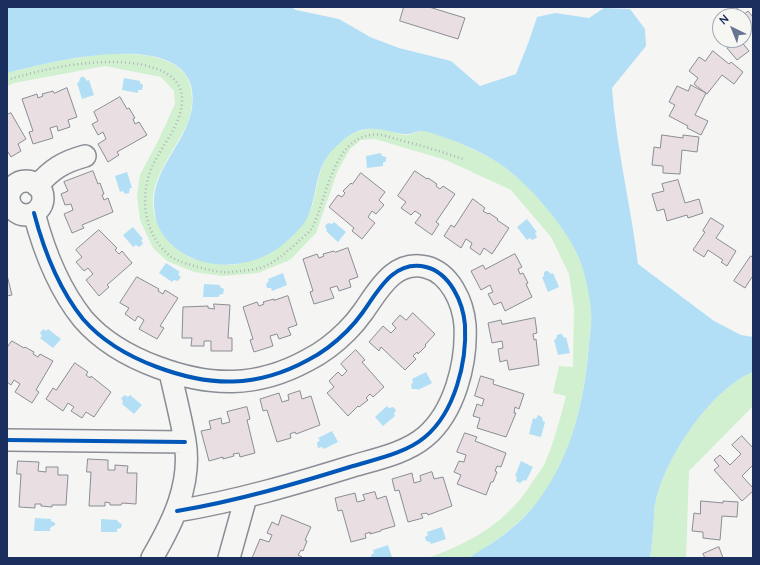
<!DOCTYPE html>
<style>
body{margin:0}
#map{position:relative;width:760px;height:565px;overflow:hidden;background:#f5f5f3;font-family:"Architects Daughter",sans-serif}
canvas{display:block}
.frame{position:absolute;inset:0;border:8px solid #1b2f5e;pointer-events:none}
.north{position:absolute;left:712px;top:8px;width:40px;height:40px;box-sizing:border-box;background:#f6f6f2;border:1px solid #9ea6b7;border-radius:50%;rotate:317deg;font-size:11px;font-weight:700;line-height:16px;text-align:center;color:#1b2f5e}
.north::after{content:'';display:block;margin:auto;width:14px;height:18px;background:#677492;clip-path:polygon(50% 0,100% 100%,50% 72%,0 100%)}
</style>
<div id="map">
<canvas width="760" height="565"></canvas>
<div class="frame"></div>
<div class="north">N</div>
</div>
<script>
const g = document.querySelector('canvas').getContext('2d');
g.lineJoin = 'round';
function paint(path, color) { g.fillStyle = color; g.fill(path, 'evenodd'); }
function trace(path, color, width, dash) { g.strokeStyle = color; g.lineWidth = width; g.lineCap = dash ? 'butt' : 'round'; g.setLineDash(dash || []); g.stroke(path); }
paint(new Path2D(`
 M102 54C135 53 192 52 192 98 192 106 191 114 188 122 178 146 155 171 153 198 152 216 157 222 168 235 174 242 180 252 189 257 200 262 230 268 241 263 245 261 248 258 252 256 262 250 272 243 282 237 289 232 301 227 306 219 318 201 315 176 327 157 339 138 360 126 382 129 390 130 398 134 405 135 411 135 417 131 423 131 434 131 457 142 468 147 478 152 490 157 500 164 530 185 565 225 580 260 586 276 590 295 591 312 592 322 590 333 589 342 585 397 573 457 539 500 528 514 514 527 500 537 490 544 480 553 469 557 459 561 439 558 428 558 472 542 508 522 533 481 537 475 542 469 545 463 554 442 560 419 566 396L553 393 559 366 573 367 574 309 569 274 551 237 511 190 446 160 375 139 361 140 350 149 338 170 316 233 290 260 258 273 223 276 194 272 167 261 153 248 140 220 137 195 140 175 159 139 175 104 174 91 161 77 105 66 14 83 7 86V73L52 62Z
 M753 372V406L689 471 686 558H650C652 545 653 532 654 518 654 512 654 506 656 500 666 457 711 389 753 372Z`), '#d0f0cf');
paint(new Path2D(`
 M7 7H291L296 10 339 19 370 37 399 48 451 61 480 86 516 74 529 41 537 17 555 13 589 18 604 8 630 9 645 29 646 46 612 88C616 147 631 206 638 264L714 321 741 335 753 337V372C711 389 666 457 656 500 654 506 654 512 654 518 653 532 652 545 650 558H468C494 543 522 524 540 498 573 453 585 398 589 344 590 334 592 323 591 313 590 296 586 279 581 263 569 230 527 181 497 162 480 151 459 142 440 136 435 134 427 131 422 131 415 131 411 135 404 134 389 132 377 126 361 130 352 133 346 137 340 143 335 147 330 152 327 157 314 176 317 202 305 222 300 229 293 235 287 241 264 262 231 270 200 261 185 256 173 248 164 236 159 229 156 222 155 213 147 172 186 146 192 108 205 21 49 62 7 73Z
 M82 77H84L87 81 89 80 94 95 82 99 77 83 79 82 80 78Z
 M124 78 140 81V83L143 85 142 90H138V93L122 90Z
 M381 153 382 156 386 157V161L383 163V166L367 168 366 156Z
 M127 172 132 188H130L129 193 125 194 123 191 120 192 115 176Z
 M527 219 537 232 535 233 537 237 533 240 529 238 527 240 517 227Z
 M334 222 346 232 338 242 326 231 327 230 325 226 328 223 332 224Z
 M133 227 143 239 141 240 143 244 139 247 136 245 133 247 123 235Z
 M166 263 180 272 178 274 181 277 178 281 174 280 172 282 159 273Z
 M546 271H548L551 274 553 273 559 287 548 292 542 277 544 276V272Z
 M283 273 287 285 272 291 271 288H267L266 284 269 281 268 279Z
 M204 284 220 285V287L224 289 223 294 219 295V297H203Z
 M43 329 46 331 48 329 61 339 53 348 40 338 42 336 40 333Z
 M560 334H562L564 338 566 337 570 353 558 355 554 340 556 339 557 335Z
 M426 372 432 383 418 390 417 389H412L411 385 413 382 412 379Z
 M125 395 128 397 130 395 142 405 134 414 122 404 123 402 121 398Z
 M387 406 389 408 393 407 396 410 394 414 395 416 383 426 375 417Z
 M538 415 542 417 543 421 545 422 541 437 529 434 533 418 536 419Z
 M332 431 338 442 324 449 322 447 318 448 317 443 320 440 318 438Z
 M521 461 533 467 526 481 524 480 520 483 516 481 517 477 515 476Z
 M35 518 51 519V521L55 523V525L50 528V531H34Z
 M101 519 117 520 118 522 122 524 121 528 117 529V532H101Z
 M442 527 446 539 431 544 430 542 426 541 425 537 428 535 427 532Z
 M388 545 392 557 371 558V555L374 553 373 550Z`), '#b2dff6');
const building = new Path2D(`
 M404 7H429L465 18 458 39 400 21Z
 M734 7H736L743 15 748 11 753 17V29L744 36V16H723Z
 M724 40H740L749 51 737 60 727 48 729 47Z
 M713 51 729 64 731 62 743 72 734 84 722 75 707 94 694 84 698 78 689 71 699 57 705 61Z
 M691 85 706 93 695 115 708 121 701 135 687 128 688 126 669 116 675 105 669 102 677 86 688 91Z
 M67 88 77 117 68 120 70 127 58 131 57 126 50 128 53 138 33 144 29 132 33 131 22 99 37 94 38 98 43 96 42 94 53 91 54 93Z
 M120 97 127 109 129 108 135 118 133 119 135 124 139 122 147 135 117 152 119 155 108 162 98 144 106 139 103 132 98 135 92 124 98 121 94 112Z
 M11 113 26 139 18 144 21 151 11 157 8 152 7 153V115Z
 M662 135 683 138V135L699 137 697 152 682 150 680 174 663 173V166L652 165 654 147 660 148Z
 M93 171 98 184 100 183 104 194 102 195 104 200 108 198 113 212 82 225 84 228 72 233 64 214 73 210 71 204 65 205 61 194 68 191 64 182Z
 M415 171 427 179 428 178 437 184 436 186 440 189 443 186 455 194 436 222 439 224 432 235 415 223 421 215 415 211 411 215 401 208 406 202 398 196Z
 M361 173 385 192 379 200 384 205 376 214 372 211 368 217 375 223 362 239 352 231 354 228 329 207 338 195 342 197 345 193 343 191 351 183 352 184Z
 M678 180 685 203 699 199 703 213 688 218 687 215 667 221 664 209 657 211 652 194 664 191 662 184Z
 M473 199 485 208 483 211 488 214 489 213 498 219 497 220 509 228 492 254 484 248 480 255 470 248 472 243 466 239 461 248 444 236 451 225 454 227Z
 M711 218 724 226 716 238 736 251 727 266 721 262 723 260 708 250 704 257 693 250 705 232 703 231Z
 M99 230 117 248 115 250 119 254 122 251 132 263 107 285 109 287 99 296 86 280 93 274 88 268 84 271 76 262 82 257 76 250Z
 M348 248 358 277 349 280 351 287 339 291 337 286 330 288 334 298 314 304 310 292 313 291 303 259 317 254 319 258 324 256 323 254 334 251 335 252Z
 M515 254 522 267 518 269 520 274 523 273 528 283 526 284 532 297 505 311 501 302 494 305 488 294 493 292 490 285 481 290 471 271 483 265 485 269Z
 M751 256 753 258V278L752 277 745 288 734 281Z
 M7 275 12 295 7 296Z
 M137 277 159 289 158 291 163 294 165 290 178 298 160 326 164 328 157 339 139 329 144 320 138 316 135 321 125 314 129 308 120 303Z
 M288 296 297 325 288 328 291 335 279 339 277 334 270 336 273 346 254 352 250 340 253 339 243 307 257 302 259 306 264 304 263 302 274 299V300Z
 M214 304 230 305 228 338H232V351H211V341H204V346H191L192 338H182L183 307 208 306V308L214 309Z
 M413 313 435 334 425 345 426 346 418 354 417 352 413 356 416 359 405 370 381 347 379 351 369 342 383 326 391 333 396 328 392 324 400 315 406 320Z
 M535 318 537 333 533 334 534 340 536 339 539 365 509 370 507 360 500 362 498 349 503 348 502 341 492 343 488 323 501 320 502 324Z
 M12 341 24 348 25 347 34 352 33 354 38 357 40 354 53 361 36 390 39 392 32 403 15 392 20 384 14 380 11 385 7 382V348Z
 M356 350 365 360 362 362 384 387 373 397 370 394 366 398 368 400 359 407 358 406 348 416 327 393 334 387 329 381 338 372 342 376 347 371 341 364Z
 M75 363 88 372 86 375 90 378 91 376 111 392 94 417 86 412 82 418 71 411 74 407 68 403 63 411 46 399 53 388 56 390Z
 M481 376 494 380 493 384 524 394 519 409 515 407 514 413H516L506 437 477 428 480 418 473 416 477 404 482 406 484 399 475 396Z
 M300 391 302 399 311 396 320 425 296 434 295 432 290 434 291 438 277 442 267 410 263 411 260 399 279 393 282 402 289 400 288 395Z
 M247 407 250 419 247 420 255 453 240 457 239 453 233 454 234 456 223 459V457L209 461 201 431 211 429 209 421 221 418 222 424 230 422 227 412Z
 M465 433 477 437 475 441 506 453 501 467 497 466 495 471 497 472 493 482H491L486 495 457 484 461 475 454 472 459 461 464 462 466 455 457 452Z
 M742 436 753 448V465L742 476 753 488V491L742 501 714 470 719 466 714 460 720 455 730 465 741 454 732 445Z
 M88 459 108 460V470H115V465L128 466 127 473H137L136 504 122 503 121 505H110V503L105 502V506H89L91 472H87Z
 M18 461 39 462 38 471 46 472V467H58V475H68L66 505H52V507L41 506V504H35V508L19 507 21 474H17Z
 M432 472 434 479 443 477 452 506 428 515 427 513 421 514 423 518 408 522 399 490 395 491 392 479 412 473 414 483 421 481 420 476Z
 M375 492 377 499 386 496 395 526 381 530V531L370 534V532L365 534 366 538 351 542 342 510 338 511 335 498 355 493 357 502 365 500 363 495Z
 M701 501 723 503V501L738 502 737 517 722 516 720 540 703 538V532L692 531 694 513 700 514Z
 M282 515 311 527 305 540 307 541 303 551 301 550 298 555 302 557V558H252L260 539 269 542 272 535 267 533 272 522 278 525Z
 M719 547 723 558H705L703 554Z`);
paint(building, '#e9dee2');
trace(building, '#898d95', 1);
const minor = new Path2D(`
 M9 198a17 17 0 1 1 34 0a17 17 0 1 1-34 0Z
 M37 186C52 169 63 162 85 156
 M34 213C44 251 58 288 83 319 102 341 130 357 157 367 210 387 257 388 308 360 322 353 336 342 347 331 353 325 358 319 363 312 378 291 394 259 426 267 450 273 463 302 465 325 467 362 455 412 425 437 406 453 377 459 353 466 295 484 237 501 177 511
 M7 440 185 442
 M152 558C173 522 192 484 185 441 181 418 175 395 170 372
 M229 558 246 497`);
trace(minor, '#898d95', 24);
trace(new Path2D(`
 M7 80C34 72 62 65 90 63 118 60 184 61 182 101 181 129 157 149 149 175 140 204 146 236 170 256 178 263 211 271 223 272 229 273 235 271 241 271 247 270 254 270 260 268 275 263 287 252 299 241 303 237 309 233 312 228 327 199 332 141 370 135 379 133 390 137 399 140 421 145 442 152 463 159`), '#b2b4b9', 2.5, [1, 3]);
trace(minor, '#f5f5f3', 21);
trace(new Path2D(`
 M34 213C44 251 58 288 83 319 102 341 130 357 157 367 210 387 257 388 308 360 322 353 336 342 347 331 353 325 358 319 363 312 378 291 394 259 426 267 450 273 463 302 465 325 467 362 455 412 425 437 406 453 377 459 353 466 295 484 237 501 177 511
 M7 440 185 442`), '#0057b8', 4);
</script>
